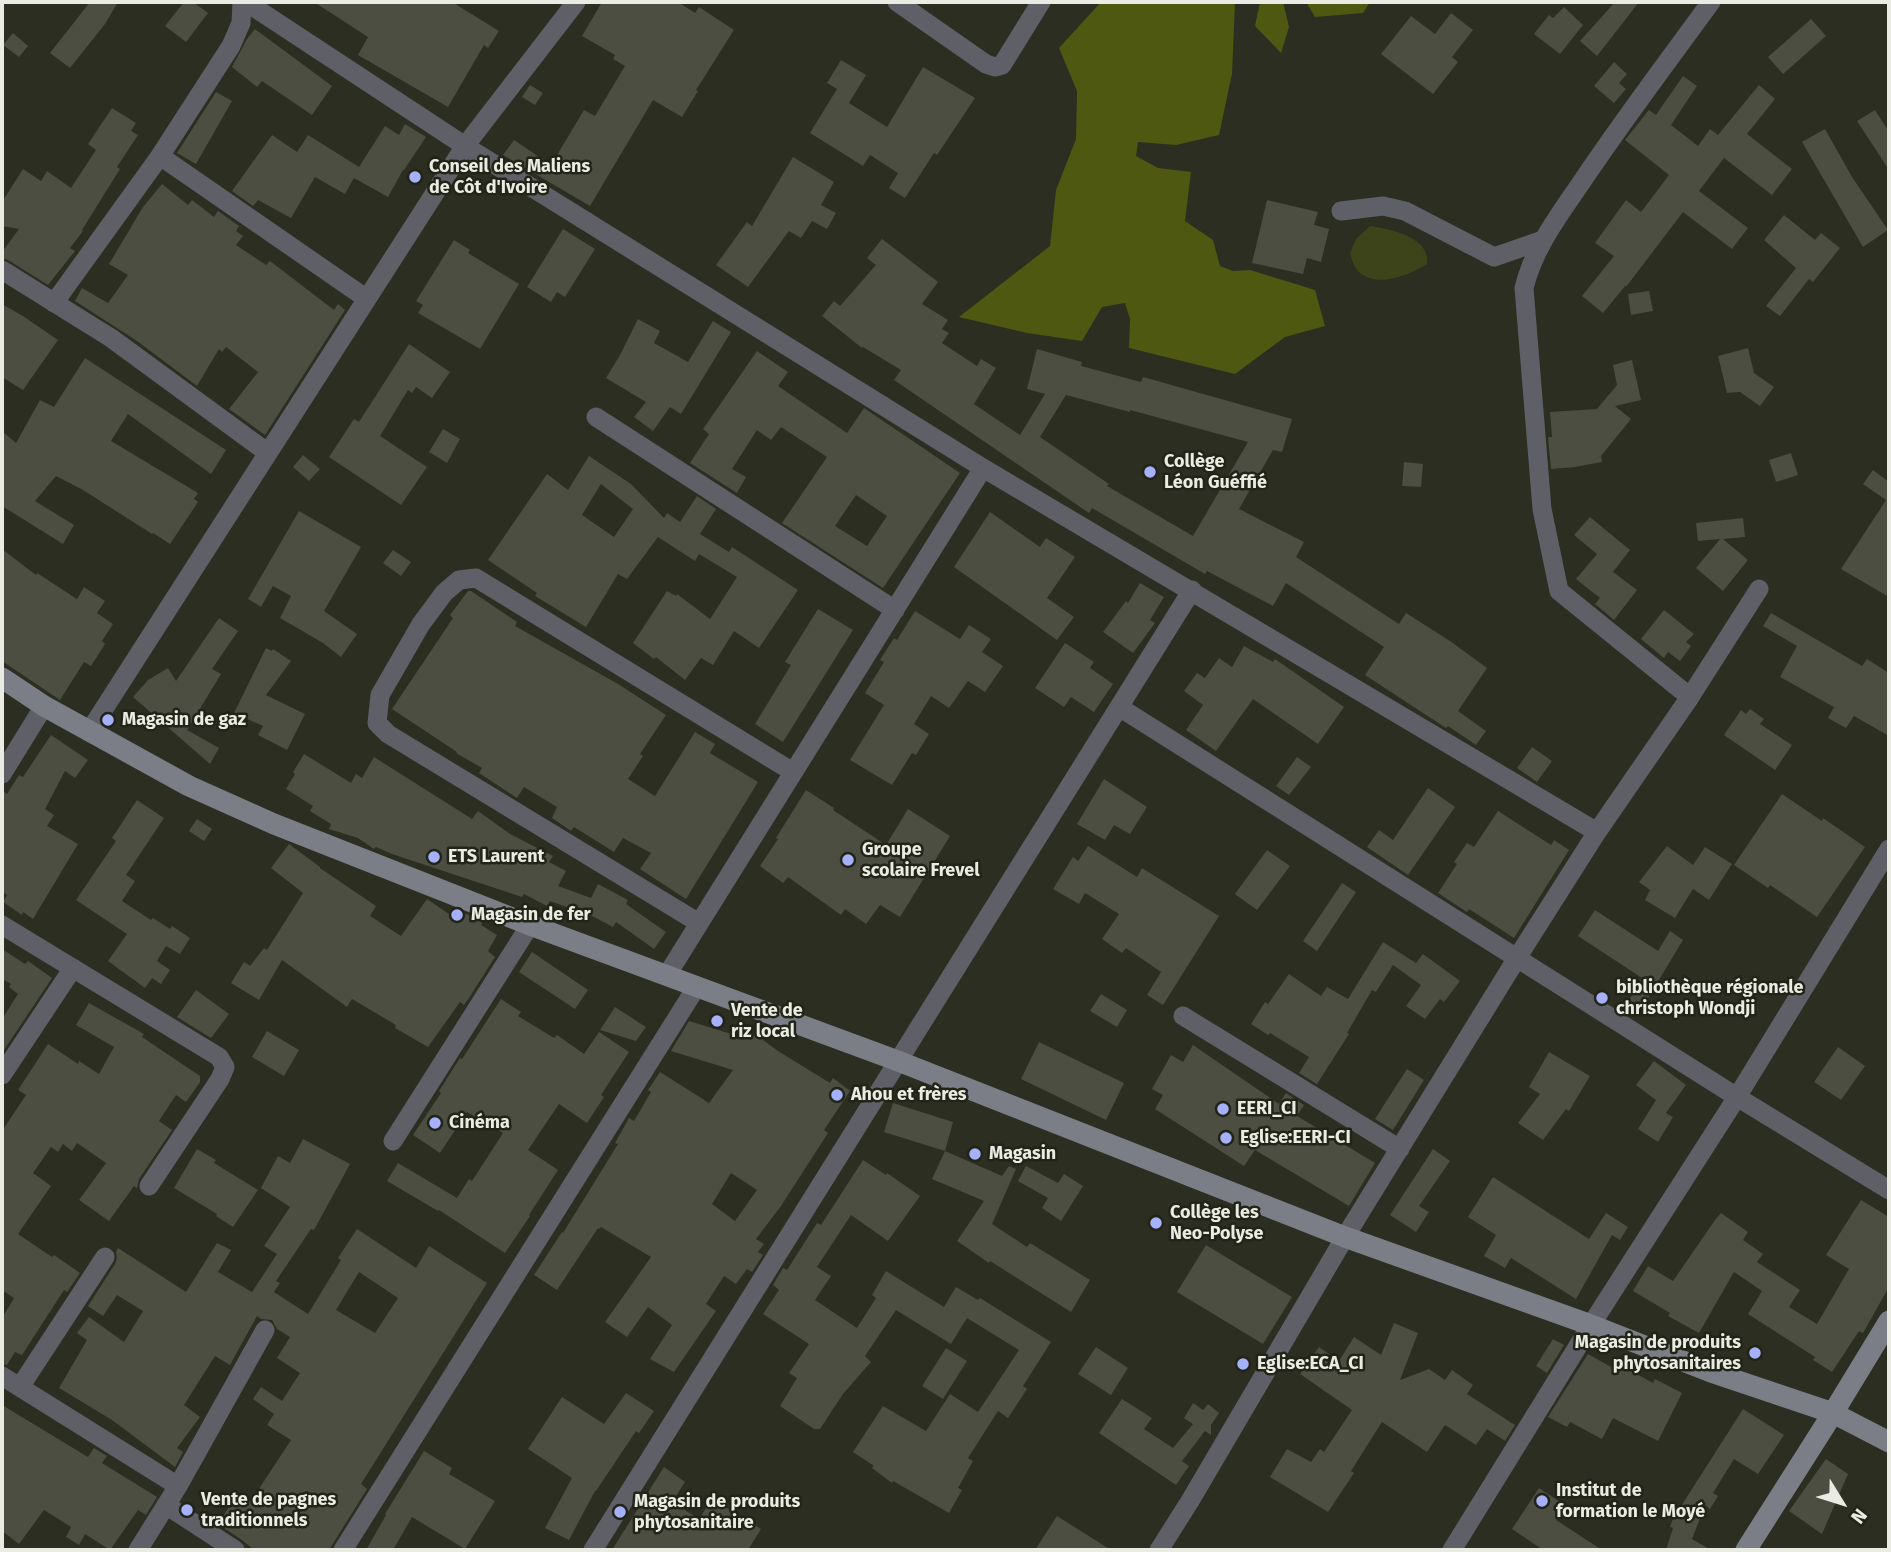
<!DOCTYPE html>
<meta charset="utf-8">
<style>
body{margin:0}
#map{position:relative;width:1891px;height:1552px;overflow:hidden;background:#2b2e21;font-family:"Fira Sans",sans-serif}
canvas{display:block}
.frame{position:absolute;inset:0;border:4px solid #eaece3;pointer-events:none}
.north{position:absolute;left:1807px;top:1468px;width:70px;height:70px;-webkit-text-stroke:5px #212417;paint-order:stroke;rotate:128deg;font-size:19px;font-weight:700;line-height:28px;text-align:center;color:#eaece3}
.north::after{content:'';display:block;margin:auto;width:24px;height:32px;background:#eaece3;clip-path:polygon(50% 0,100% 100%,50% 72%,0 100%)}
</style>
<div id="map">
<canvas width="1891" height="1552"></canvas>
<div class="frame"></div>
<div class="north">N</div>
</div>
<script>
const g = document.querySelector('canvas').getContext('2d');
g.lineJoin = 'round';
function paint(path, color) { g.fillStyle = color; g.fill(path, 'evenodd'); }
function trace(path, color, width, dash) { g.strokeStyle = color; g.lineWidth = width; g.lineCap = dash ? 'butt' : 'round'; g.setLineDash(dash || []); g.stroke(path); }
function write(font, color, halo, rows, align = 'center') {
  g.font = font + ' "Fira Sans",sans-serif'; g.lineWidth = 5; g.setLineDash([]); g.textBaseline = 'middle'; g.strokeStyle = halo; g.fillStyle = color; for (const [text, x, y, turn = 0] of rows) {
    g.save(); g.translate(x, y); g.rotate((+turn || 0) * Math.PI / 180); g.textAlign = isNaN(turn) ? turn : align; if (halo) g.strokeText(text, 0, 0); g.fillText(text, 0, 0); g.restore();
  }
}
paint(new Path2D(`
 M1370 226C1390 229 1431 237 1427 264 1409 275 1379 288 1360 273 1354 268 1352 260 1350 253L1356 239Z`), '#3d4419');
paint(new Path2D(`
 M1101 2H1235L1232 74 1219 135 1176 145 1138 142 1136 156 1158 168 1191 172 1185 221 1213 240 1220 266 1233 271 1250 270 1315 290 1325 326 1285 337 1235 374 1129 348 1130 319 1125 303 1102 307 1082 341 1027 333 959 317 1050 246 1056 190 1076 139 1077 91 1059 48Z
 M1260 2H1283L1289 27 1281 53 1255 26Z
 M1306 2H1370L1363 13 1315 17Z`), '#4e5811');
paint(new Path2D(`
 M90 2H118L105 24 70 68 50 53Z
 M184 2H193L208 13 186 42 165 26Z
 M314 2H452L499 31 488 48 484 45 448 107 358 55 368 37Z
 M602 2H678L695 13 699 7 734 30 696 90 698 91 682 117 653 100 590 206 503 155 514 140 551 165 584 110 595 116 625 66 613 59 615 55 582 36Z
 M1615 2H1639L1597 56 1580 41Z
 M1564 7 1583 25 1560 54 1534 34 1549 15 1553 18Z
 M1451 13 1473 30 1452 57 1458 62 1433 94 1381 54 1411 16 1435 34Z
 M1811 19 1826 36 1783 74 1768 57Z
 M255 29 332 86 312 115 262 81 257 87 232 67 247 39Z
 M13 33 28 46 19 57 3 45Z
 M841 60 866 75 849 103 887 127 923 67 975 98 937 155 934 153 905 198 889 188 898 173 870 155 863 166 810 133 837 89 827 83Z
 M1614 62 1627 74 1619 83 1626 89 1614 103 1594 86Z
 M1683 76 1697 86 1671 125 1698 146 1710 129 1718 135 1759 85 1775 99 1747 134 1792 169 1772 195 1724 158 1699 191 1748 228 1732 249 1683 212 1626 287V285L1603 313 1582 296 1614 256 1595 243 1626 200 1641 212 1669 175 1625 140 1649 110 1656 115Z
 M530 85 543 93 535 105 522 97Z
 M216 92 232 101 196 164 177 153Z
 M112 108 136 123 131 131 138 135 117 167 120 169 82 230 83 231 70 248 75 251 48 285 8 260 2 258V252L19 229 2 226V202L23 169 41 181 47 171 71 188 96 150 88 144Z
 M1875 110 1889 132V170L1857 121Z
 M405 124 426 137 404 170H403L388 197 354 178 345 194 315 177 291 218 258 200 253 206 232 191 272 135 297 152 308 135 359 167 385 126 399 135Z
 M1825 129 1852 177 1888 230 1863 247 1802 142Z
 M793 157 834 182 821 205 836 213 827 229 812 221 801 238 789 231 748 287 716 265 747 222 752 226Z
 M162 184 188 205 192 200 214 217 218 211 239 226 236 231 243 236 236 245 266 265 270 261 334 310 338 304 345 310 265 435 229 409 258 372 226 347 222 352 219 349 197 386 137 341 75 301 82 288 108 303 128 275 109 264 143 207Z
 M1267 200 1318 212 1314 225 1329 229 1321 262 1307 258 1303 274 1252 263Z
 M1784 215 1815 240 1821 233 1840 248 1813 282 1809 279 1780 316 1766 306 1796 268 1764 240Z
 M563 229 595 249 565 297 557 292 551 302 527 287Z
 M882 239 938 282 922 304 948 320 942 329 949 333 942 343 977 366 981 359 996 368 974 404 1020 435 1045 394 1027 389 1037 349 1082 362 1081 366 1141 382 1143 377 1292 419 1282 452 1273 450 1239 509 1304 542 1296 557 1399 624 1406 613 1450 641 1487 668 1458 711 1486 731 1476 745 1448 726 1446 728 1365 675 1384 647 1286 583 1273 606 1207 571 1205 574 1092 508 1089 513 894 380 901 370 863 347 862 348 822 316 834 301 840 306 876 265 867 258ZM1066 395 1130 412V410L1248 442 1193 536 1107 486 1109 484 1040 437Z
 M454 240 470 250 468 253 519 284 480 349 418 313 423 305 416 301Z
 M1649 291 1653 311 1631 315 1628 294Z
 M2 304 23 316 58 340 23 390 2 377Z
 M638 319 660 331 654 343 688 362 713 321 731 332 681 414 670 407 653 431 634 417 646 402 606 378 620 355Z
 M409 344 450 372 432 398 416 387 412 393 408 390 380 436 427 467 401 505 329 457 354 419 359 422Z
 M1748 348 1754 373 1774 387 1760 406 1740 392 1727 393 1718 356Z
 M757 351 788 372 778 386 847 433 864 408 960 473 883 588 782 523 827 457 781 427 771 440 757 430 732 469 746 477 737 493 690 463 709 434 703 429ZM856 495 887 516 867 546 835 526Z
 M85 358 226 450 211 474 128 414 111 441 198 493 194 499 198 502 170 544 153 533 152 534 83 490 56 476 35 501 74 525 63 544 2 506V431L16 443 40 400 54 407Z
 M1632 360 1641 400 1615 406 1631 419 1601 456 1602 462 1575 467 1551 469 1548 437H1552L1550 412 1597 409 1617 385 1613 365Z
 M443 429 460 439 447 463 429 452Z
 M1791 453 1798 475 1776 482 1769 460Z
 M303 455 320 469 309 481 293 467Z
 M589 456 631 484 664 518 667 513 680 522 697 496 716 509 700 534 729 552 732 547 798 590 759 648 734 631 713 665 701 658 685 680 656 657 654 659 633 643 667 591 676 596 677 594 710 619 737 577 699 554 695 561 658 537 627 579 618 574 586 627 535 596 537 593 488 560 547 474 568 490ZM601 484 633 509 614 537 582 515Z
 M1404 462 1423 464 1421 487 1402 486Z
 M1873 470 1889 482V597L1841 569 1886 500 1863 484Z
 M299 511 361 547 324 611 357 634 341 657 323 643 280 618 291 596 273 586 261 607 248 599Z
 M990 512 1040 547 1046 538 1075 557 1047 598 1074 617 1057 640 954 567Z
 M1590 517 1630 550 1613 572 1637 590 1614 620 1595 604 1600 598 1576 579 1597 554 1574 535Z
 M1743 518 1745 537 1723 539 1748 560 1723 591 1696 568 1720 539 1698 541 1696 523Z
 M2 549 36 575 37 573 77 599 84 587 105 601 97 613 113 624 102 641 105 644 91 666 84 662 60 700 2 661Z
 M393 550 411 562 401 576 383 563Z
 M1140 583 1164 597 1150 620 1155 623 1133 653 1103 632 1126 601 1128 603Z
 M468 591H471L517 622 515 626 618 684 666 715 640 754 643 756 628 779 655 796 695 732 715 744 710 753 758 782 686 899 640 869 651 853 623 838 614 852 574 827 571 831 552 818 557 807 524 787 517 798 479 773 482 768 456 753 457 752 392 709 453 618 450 615Z
 M818 609 853 630 783 742 755 724 791 665 785 662Z
 M1664 610 1694 634 1686 642 1691 646 1680 661 1668 652 1664 658 1641 639Z
 M915 611 960 639 969 625 991 639 982 652 1003 666 985 692 968 681 949 708 931 696 914 724 929 734 916 755 912 753 892 785 850 760 884 705 865 693 884 662 880 660 894 638 897 640Z
 M1771 613 1862 666 1867 659 1889 673V736L1854 716 1846 728 1828 718 1834 707 1780 677 1797 646 1763 626Z
 M219 618 238 631 212 669 221 674 187 730 219 748 210 764 133 697 148 680 168 668 176 681Z
 M1065 643 1094 662 1090 668 1113 684 1094 712 1071 697 1064 707 1035 688Z
 M1244 646 1273 662 1275 659 1344 707 1318 744 1253 699 1216 751 1186 730 1203 705 1184 691 1197 673 1205 678 1219 658 1232 667Z
 M266 648 272 651 273 649 291 661 266 695 305 714 287 750 258 735 263 726 234 713Z
 M1750 709 1764 719 1760 724 1792 745 1775 770 1724 735 1741 710 1746 714Z
 M51 735 88 760 75 778 65 771 45 809 54 815 47 826 78 844 33 919 23 912 22 915 3 902 7 895 2 891V790L7 794 19 775 23 777Z
 M1532 747 1552 761 1537 782 1517 768Z
 M304 754 351 783 356 774 362 778 374 757 472 819 478 811 510 834 553 856 549 862 566 871 558 886 591 898 598 884 628 900 626 904 666 932 654 949 616 922 613 927 573 906 572 909 550 901 547 906 524 894 522 897 392 854 376 847 374 849 358 838 329 829 331 824 310 811 313 806 286 789 295 774 293 772Z
 M1297 757 1311 767 1289 795 1276 786Z
 M1104 779 1147 807 1130 834 1114 825 1105 840 1077 824Z
 M1428 788 1455 807 1408 875 1367 847 1379 830 1393 840Z
 M806 790 834 808 833 810 886 845 908 809 950 836 900 917 880 905 866 924 845 909 841 915 788 877 783 883 760 866 778 839 776 838Z
 M1782 794 1822 821 1823 818 1865 847 1817 917 1770 885 1768 888 1734 865Z
 M137 800 164 818 126 875 135 881 122 901 151 920 153 918 170 929 172 926 190 938 180 954 166 946 157 961 170 970 161 984 152 978 145 988 108 961 127 934 76 900 116 841 112 838Z
 M1498 811 1551 845 1554 840 1569 850 1514 938 1469 909 1467 912 1438 893 1457 864 1454 862 1467 843 1474 847Z
 M197 819 212 829 204 841 189 831Z
 M289 844 320 867V868L376 906 370 916 401 936 427 899 458 920 463 913 477 918 483 922 481 925 497 935 488 951 495 957 469 998 464 1005 460 1002 428 1047 395 1028 396 1025 352 999 347 1007 282 960 259 1000 231 983 244 962 250 966 264 948 267 950 303 893 271 868Z
 M1088 846 1137 877 1142 868 1219 916 1163 1005 1147 995 1161 972 1126 948 1122 953 1102 939 1119 914 1085 893 1079 904 1053 889 1073 857 1078 861Z
 M1667 846 1693 865 1705 847 1732 864 1709 900 1693 889 1675 918 1645 900 1650 890 1639 882Z
 M1267 850 1290 866 1257 910 1235 894Z
 M1342 883 1356 892 1317 951 1303 941Z
 M1595 910 1658 951 1670 931 1683 940 1642 1008 1629 1000 1642 978 1578 936Z
 M1383 942 1416 963 1423 954 1460 981 1444 1002 1440 999 1425 1019 1406 1006 1421 985 1393 965 1376 992 1372 990 1347 1033 1349 1034 1317 1084 1299 1073 1309 1057 1270 1033 1268 1035 1251 1024 1265 1002 1268 1004 1289 974 1321 996 1327 987 1348 999Z
 M2 949 25 964 28 961 52 978 2 1053V1015L4 1016 18 994 9 987 11 984 2 979Z
 M532 952 588 990 575 1009 519 972Z
 M196 990 229 1014 211 1038 177 1017Z
 M1101 994 1127 1010 1117 1027 1090 1011Z
 M501 999 521 1012 518 1016 554 1038 557 1035 584 1054 599 1032 629 1052 601 1095 604 1097 587 1123 559 1104 528 1150 558 1170 529 1215 530 1216 505 1253 439 1210 438 1211 387 1181 398 1163 457 1198 469 1179 472 1181 503 1133 467 1112 440 1153 413 1135 441 1093 439 1091 460 1058 462 1059Z
 M89 1003 144 1034 142 1037 200 1076V1082L186 1102 176 1095 159 1121 172 1130 139 1179 137 1188 134 1186 109 1221 79 1200 106 1163 77 1143 72 1151 63 1144 58 1152 51 1147 33 1173 51 1186 18 1234 52 1257 54 1255 80 1273 67 1292 64 1290 22 1355 15 1352 7 1365 2 1364V1318L14 1298 2 1290V1131L26 1095 18 1090 48 1044 78 1064 79 1061 99 1074 114 1047 76 1025Z
 M615 1007 646 1027 636 1041 600 1030Z
 M689 1021 751 1040 755 1034 778 1051 830 1083 833 1078 850 1091 824 1130 828 1133 781 1206 756 1239 764 1244 758 1252 763 1255 752 1272 747 1269 736 1284 724 1276 706 1304 716 1311 674 1372 650 1359 672 1325 648 1307 627 1337 605 1322 651 1257 601 1227 599 1229 598 1228 557 1290 534 1275 562 1232 563 1233 618 1144 615 1143 629 1118 634 1121 651 1092 648 1090 660 1072 709 1103 733 1070 671 1051ZM731 1173 757 1190 735 1221 712 1204Z
 M267 1031 299 1050 284 1076 252 1057Z
 M1039 1042 1124 1083 1106 1120 1021 1079Z
 M1193 1045 1279 1104 1286 1093 1304 1105 1297 1116 1375 1163 1349 1206 1255 1150 1244 1166 1155 1109 1163 1095 1152 1089 1171 1055 1183 1062Z
 M1838 1047 1865 1066 1841 1100 1814 1082Z
 M1549 1052 1590 1076 1569 1111 1566 1109 1543 1140 1518 1123 1540 1094 1529 1087Z
 M1654 1061 1686 1085 1666 1113 1673 1117 1658 1142 1638 1129 1656 1100 1636 1085Z
 M1407 1069 1424 1080 1393 1130 1375 1119Z
 M893 1103 953 1122 945 1151 884 1132Z
 M303 1139 350 1164 314 1230 311 1229 276 1281 280 1283 274 1292 308 1314 341 1260 338 1258 357 1229 416 1268 429 1246 487 1283 361 1484 367 1489 329 1550H254L242 1540 218 1524 238 1493 251 1501 291 1440 267 1425 274 1414 253 1399 261 1387 282 1401 300 1373 277 1358 290 1337 277 1329 272 1320 261 1319 257 1316 230 1365 215 1356 184 1405 200 1417 177 1448 183 1452 175 1467 112 1420 59 1388 87 1340 77 1333 89 1317 124 1342 143 1311 117 1295 103 1316 88 1306 115 1264 117 1258 116 1252 118 1248 186 1292 217 1243 231 1250 218 1272 252 1292 277 1254 264 1246 290 1207 261 1188 278 1156 290 1163ZM359 1272 398 1298 375 1333 336 1310Z
 M197 1149 216 1160 214 1163 258 1190 233 1227 216 1216 217 1214 174 1188Z
 M1433 1149 1450 1161 1419 1206 1429 1212 1416 1232 1390 1215Z
 M945 1151 1002 1176 1009 1166 1016 1169 992 1224 1027 1247 1030 1243 1090 1280 1071 1312 990 1261 989 1263 957 1241 984 1201 932 1179Z
 M863 1160 886 1175 887 1173 920 1196 888 1241 851 1215 817 1267 831 1276 815 1300 857 1328 876 1298 872 1295 886 1271 944 1307 956 1287 978 1300 980 1298 1051 1342 1023 1386 1027 1389 1008 1418 998 1411 968 1458 973 1461 958 1488 962 1490 949 1513 893 1481 892 1483 872 1468 874 1466 853 1452 883 1406 926 1431 950 1394 978 1412 1019 1350 967 1318 951 1344 896 1310 865 1356 871 1362 843 1394 820 1429H814L780 1406 797 1378 789 1373 809 1344 763 1314 779 1290 773 1285 783 1268 787 1270 817 1223 821 1225Z
 M1026 1166 1058 1183 1064 1174 1083 1186 1061 1221 1042 1208 1048 1198 1018 1181Z
 M1493 1177 1589 1239 1606 1213 1628 1227 1620 1240 1612 1235 1576 1299 1511 1258 1505 1268 1484 1256 1496 1235 1468 1217Z
 M1861 1200 1889 1217V1287L1863 1333 1859 1331 1832 1372 1813 1360 1815 1357 1748 1314 1762 1291 1734 1272 1699 1333 1668 1316 1670 1313 1633 1291 1648 1266 1673 1281 1715 1220 1721 1213 1748 1232 1743 1240 1763 1254 1757 1262 1800 1290 1789 1307 1817 1324 1849 1269 1826 1255Z
 M1206 1245 1292 1297 1263 1344 1177 1292Z
 M1394 1323 1418 1333 1400 1380 1429 1369 1445 1380 1452 1370 1473 1385 1467 1394 1515 1425 1505 1441 1487 1429 1476 1445 1445 1425 1427 1452 1382 1422 1351 1471 1354 1473 1328 1512 1270 1477 1287 1449 1311 1462 1320 1449 1324 1452 1352 1410 1300 1374 1319 1347 1339 1361 1354 1337 1381 1355Z
 M1553 1339 1564 1345 1547 1373 1536 1366Z
 M1096 1347 1128 1368 1111 1395 1078 1374Z
 M946 1348 967 1361 943 1399 922 1386Z
 M1588 1354 1611 1367 1613 1361 1653 1383 1655 1379 1682 1393 1658 1441 1613 1418 1602 1439 1570 1422 1567 1427 1548 1417Z
 M626 1393 654 1411 639 1433 636 1431 596 1491H595L569 1540 545 1528 572 1478 528 1449 562 1397 604 1424Z
 M1122 1399 1152 1418 1144 1429 1173 1448 1193 1424 1184 1418 1193 1403 1203 1410 1208 1404 1219 1413 1211 1425V1435L1205 1431 1182 1461 1189 1466 1176 1485 1099 1433Z
 M2 1405 88 1457 94 1448 107 1456 102 1463 157 1497 146 1515 138 1510 110 1550 85 1534 79 1545 66 1537 71 1527 44 1510 19 1544 2 1531Z
 M1743 1409 1784 1435 1758 1474 1734 1459 1713 1493 1718 1496 1710 1509 1705 1505 1692 1539 1711 1550H1666L1673 1528 1670 1527 1676 1510 1678 1511Z
 M424 1451 452 1468 449 1474 495 1501 465 1549 412 1517 393 1550H366L386 1515 385 1514Z
 M1826 1459 1848 1474 1822 1534 1789 1511Z
 M664 1467 685 1482 672 1502 699 1519 712 1499 761 1529 748 1550H612Z
 M1539 1488 1566 1506 1556 1520 1602 1550H1543L1512 1529Z
 M1057 1516 1111 1550H1035Z`), '#4b4e40');
trace(new Path2D(`
 M246 2 465 146 983 468 1597 832
 M897 2 986 64 995 67 1002 65 1041 2
 M160 156 367 299
 M1341 211 1383 206 1405 211 1494 257 1543 240
 M2 270 111 338 268 453
 M54 303 160 156 231 46 241 23 242 2
 M596 417 895 610
 M1690 697 1559 591 1542 509 1524 288C1534 247 1560 214 1583 180 1624 119 1668 61 1711 2
 M1119 707 1737 1097 1889 1190
 M89 732 465 146 576 2
 M2 774 44 706
 M699 923 388 734 377 723 380 695 421 624 444 593 459 580 476 578 793 772
 M2 925 219 1057 225 1067 220 1079 149 1186
 M667 975 983 468
 M1183 1016 1400 1149
 M2 1075 73 968
 M393 1141 530 925
 M2 1376 178 1486
 M20 1387 105 1257
 M166 1505 235 1550
 M138 1550 178 1486 265 1330
 M343 1550 697 986
 M593 1550 1192 590
 M1159 1550 1190 1501 1345 1237 1517 958 1597 832 1690 697 1759 589
 M1452 1550 1591 1325 1737 1097 1889 849`), '#5f6067', 19);
trace(new Path2D(`
 M2 678 44 706 189 786 274 824 530 925 898 1061 1345 1237 1591 1325 1711 1372 1833 1413 1889 1442
 M1746 1550 1833 1413 1889 1321`), '#7b7d87', 21);
for (const [x, y, r, color] of [
 [415,177,7,"#a6b1fc"],
 [1150,472,7,"#a6b1fc"],
 [108,720,7,"#a6b1fc"],
 [434,857,7,"#a6b1fc"],
 [848,860,7,"#a6b1fc"],
 [457,915,7,"#a6b1fc"],
 [1602,998,7,"#a6b1fc"],
 [717,1021,7,"#a6b1fc"],
 [837,1095,7,"#a6b1fc"],
 [1223,1109,7,"#a6b1fc"],
 [435,1123,7,"#a6b1fc"],
 [1226,1138,7,"#a6b1fc"],
 [975,1154,7,"#a6b1fc"],
 [1156,1223,7,"#a6b1fc"],
 [1755,1353,7,"#a6b1fc"],
 [1243,1364,7,"#a6b1fc"],
 [1542,1501,7,"#a6b1fc"],
 [187,1510,7,"#a6b1fc"],
 [620,1512,7,"#a6b1fc"]
]) { const dot = new Path2D(); dot.arc(x, y, r, 0, 2 * Math.PI); g.fillStyle = color; g.fill(dot); trace(dot, '#212417', 2.5); }
write('bold 18px', '#eaece3', '#212417', [
 ["Conseil des Maliens",429,167],
 ["de Côt d'Ivoire",429,188],
 ["Collège",1164,462],
 ["Léon Guéffié",1164,483],
 ["Magasin de gaz",122,720],
 ["Groupe",862,850],
 ["scolaire Frevel",862,871],
 ["ETS Laurent",448,857],
 ["Magasin de fer",471,915],
 ["bibliothèque régionale",1616,988],
 ["christoph Wondji",1616,1009],
 ["Vente de",731,1011],
 ["riz local",731,1032],
 ["Ahou et frères",851,1095],
 ["EERI_CI",1237,1109],
 ["Cinéma",449,1123],
 ["Eglise:EERI-CI",1240,1138],
 ["Magasin",989,1154],
 ["Collège les",1170,1213],
 ["Neo-Polyse",1170,1234],
 ["Magasin de produits",1741,1343,"right"],
 ["phytosanitaires",1741,1364,"right"],
 ["Eglise:ECA_CI",1257,1364],
 ["Institut de",1556,1491],
 ["formation le Moyé",1556,1512],
 ["Vente de pagnes",201,1500],
 ["traditionnels",201,1521],
 ["Magasin de produits",634,1502],
 ["phytosanitaire",634,1523]
], 'left');
</script>
